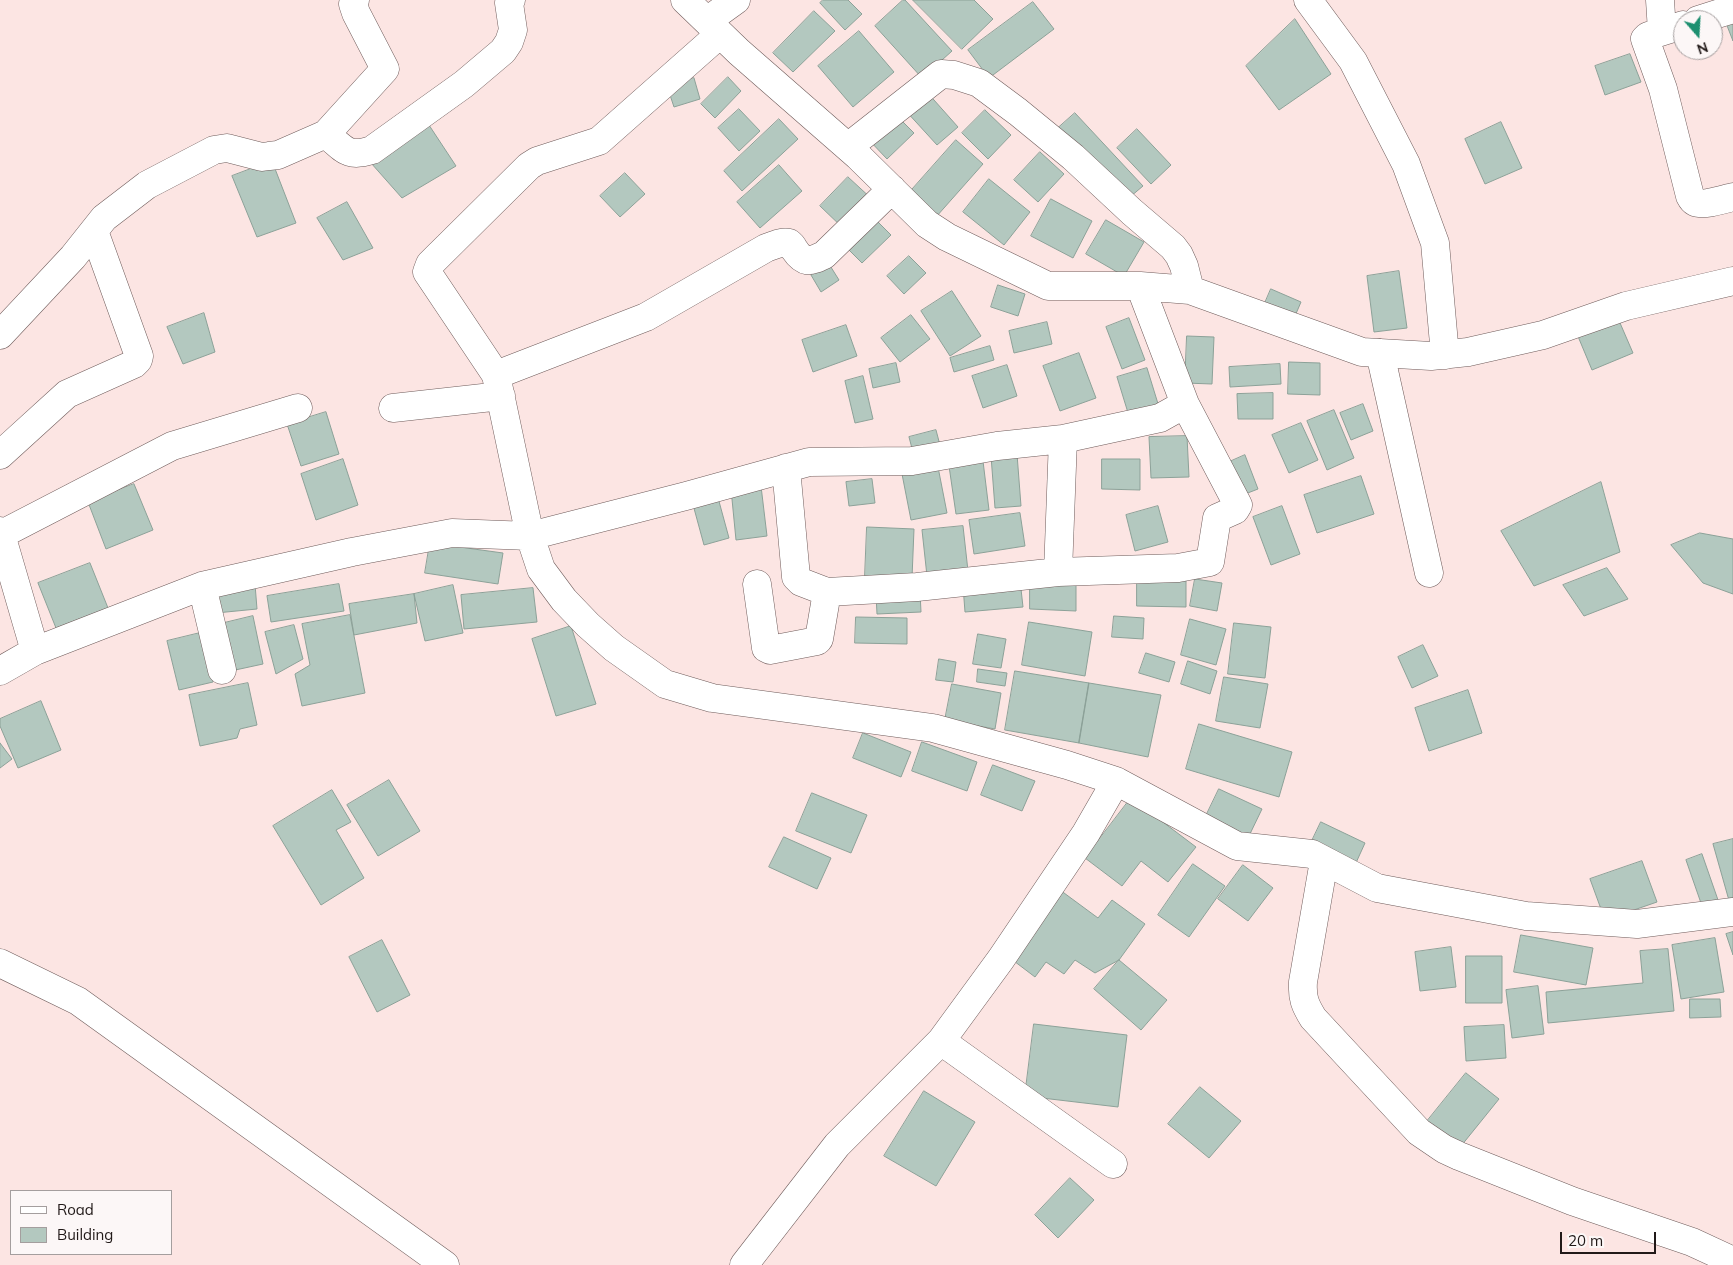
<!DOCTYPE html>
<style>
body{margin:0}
#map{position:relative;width:1733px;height:1265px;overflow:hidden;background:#fce5e3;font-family:Mulish,sans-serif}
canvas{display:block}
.legend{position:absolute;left:10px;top:1190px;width:162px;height:65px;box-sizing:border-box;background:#fcf7f7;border:1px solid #a49e9e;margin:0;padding:6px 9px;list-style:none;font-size:15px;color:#211918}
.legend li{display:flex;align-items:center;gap:10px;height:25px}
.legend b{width:25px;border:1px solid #a49e9e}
.north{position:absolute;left:1673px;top:10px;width:50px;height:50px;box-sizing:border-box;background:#fcf7f7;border:1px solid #a49e9e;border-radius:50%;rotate:161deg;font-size:14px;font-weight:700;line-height:20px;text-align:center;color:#211918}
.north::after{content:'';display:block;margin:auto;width:18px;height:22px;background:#1d8f70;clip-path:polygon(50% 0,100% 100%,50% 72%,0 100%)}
.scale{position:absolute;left:1560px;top:1232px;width:96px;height:22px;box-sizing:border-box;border:2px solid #211918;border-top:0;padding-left:6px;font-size:15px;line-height:18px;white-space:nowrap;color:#211918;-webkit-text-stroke:4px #fcf7f7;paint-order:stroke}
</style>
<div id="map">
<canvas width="1733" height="1265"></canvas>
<ul class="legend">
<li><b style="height:6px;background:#fff"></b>Road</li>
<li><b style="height:14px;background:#b3c8bf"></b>Building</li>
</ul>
<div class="north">N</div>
<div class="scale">20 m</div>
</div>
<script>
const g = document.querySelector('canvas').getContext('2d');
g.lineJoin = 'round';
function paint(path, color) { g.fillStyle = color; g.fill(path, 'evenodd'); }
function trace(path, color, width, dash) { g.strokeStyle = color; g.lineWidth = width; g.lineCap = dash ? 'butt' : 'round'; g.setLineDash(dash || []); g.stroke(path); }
const building = new Path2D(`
 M823 0H848L862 14 845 30 820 3Z
 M903 0H905L952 51 922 78 875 26Z
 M913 0H974L993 19 962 49Z
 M1033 2 1054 29 989 78 968 50Z
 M814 11 835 31 793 72 773 53Z
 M1295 19 1331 74 1279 110 1246 66Z
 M1733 20V41L1726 23Z
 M859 31 894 72 853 107 818 66Z
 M1630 54 1641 82 1605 95 1595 66Z
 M728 77 741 91 715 118 701 104Z
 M694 78 700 99 674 107 667 86Z
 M926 91 958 127 937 145 905 110Z
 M739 109 760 131 739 151 718 128Z
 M985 110 1011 135 988 159 962 133Z
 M1075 113 1143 186 1124 202 1057 129Z
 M895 114 914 133 887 159 868 139Z
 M425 119 456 166 402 198 371 163Z
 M779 119 798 139 742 191 724 171Z
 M1501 122 1522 168 1485 184 1465 139Z
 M1137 129 1171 165 1151 184 1117 148Z
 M956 140 983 164 936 217 909 193Z
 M1040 152 1064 174 1038 202 1014 180Z
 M272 161 296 223 257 237 232 176Z
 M779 165 802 191 760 228 737 202Z
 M625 173 645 194 620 217 600 196Z
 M848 177 873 200 844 229 820 206Z
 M989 179 1030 212 1004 245 963 212Z
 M1051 199 1092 221 1073 258 1031 236Z
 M347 202 373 248 343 260 317 218Z
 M872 216 891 235 862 263 843 244Z
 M1106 220 1144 242 1124 276 1086 254Z
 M909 256 926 273 904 294 887 276Z
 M829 264 839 280 821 292 811 275Z
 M1399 271 1407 328 1374 332 1367 276Z
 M998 285 1025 294 1018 316 991 307Z
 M1271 289 1301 302 1292 323 1262 310Z
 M952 291 981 336 950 356 921 311Z
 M204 313 215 352 183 364 167 327Z
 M911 315 930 339 900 362 881 338Z
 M1617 316 1633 353 1592 370 1577 334Z
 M1129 318 1145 360 1122 369 1106 327Z
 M1047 322 1052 344 1014 353 1009 331Z
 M846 325 857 356 813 372 802 340Z
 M1187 336 1214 337 1212 384 1185 383Z
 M990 346 994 360 954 372 950 358Z
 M1079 353 1096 398 1060 411 1043 366Z
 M1289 362 1320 363V395L1288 394Z
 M896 363 900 382 873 388 869 369Z
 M1280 364 1281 384 1230 387 1229 367Z
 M1007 365 1017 396 983 408 972 376Z
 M1147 368 1159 407 1129 416 1117 377Z
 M863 376 873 419 855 423 845 381Z
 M1273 393V419H1238L1237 394Z
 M1363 404 1373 431 1351 440 1340 413Z
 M1334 410 1354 458 1327 470 1307 421Z
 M326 412 339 454 301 466 287 424Z
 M1301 423 1318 460 1289 473 1272 435Z
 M936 430 941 449 914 456 909 437Z
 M1187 436 1189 477 1151 478 1149 437Z
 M1017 454 1021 506 995 508 991 456Z
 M1245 455 1258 489 1240 496 1227 463Z
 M343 459 358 505 316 520 301 474Z
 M1102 459H1140V490L1102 489Z
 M983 461 989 510 956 514 949 466Z
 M938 467 947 513 911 520 902 474Z
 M1361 476 1374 514 1317 533 1304 495Z
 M872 479 875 503 849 506 846 482Z
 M1601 482 1620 552 1534 586 1501 531Z
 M134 484 153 530 106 549 88 502Z
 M761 486 767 536 736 540 731 489Z
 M717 494 729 538 704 545 692 501Z
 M1158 506 1168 542 1135 551 1126 515Z
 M1282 506 1300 554 1271 565 1253 517Z
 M1020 513 1025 546 974 554 969 520Z
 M963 526 968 571 927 576 922 530Z
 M867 527 914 529 912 578 865 576Z
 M1700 533 1733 539V594L1703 583 1671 545Z
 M430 543 503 553 498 584 425 573Z
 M90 563 108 608 56 628 38 583Z
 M1607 568 1628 599 1584 616 1563 585Z
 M1137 574H1186V607L1137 606Z
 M1195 579 1222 583 1217 611 1190 606Z
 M1020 580 1023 607 965 612 963 586Z
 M1030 582 1076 583V611L1030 609Z
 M255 584 257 609 216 613 214 587Z
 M339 584 344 611 271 622 267 596Z
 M453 585 463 633 425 641 414 594Z
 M533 588 537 622 464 629 461 595Z
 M920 592 921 612 877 614 876 594Z
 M414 594 417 623 354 635 349 604Z
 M350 615 365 693 302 706 295 674 310 665 302 624Z
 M253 616 263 664 226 672 216 625Z
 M1114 616 1144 618 1143 639 1112 637Z
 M856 617 907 618V644L855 643Z
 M1190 619 1226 629 1216 665 1181 655Z
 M1029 622 1092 632 1085 676 1022 665Z
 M1234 623 1271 627 1265 678 1228 674Z
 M294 625 303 659 276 674 265 632Z
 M571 626 596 704 556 716 532 639Z
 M200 633 213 682 179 690 167 641Z
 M978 634 1006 639 1001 668 973 664Z
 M1423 645 1438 676 1412 688 1398 657Z
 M1146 653 1175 662 1169 682 1139 673Z
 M939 659 956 662 953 682 936 680Z
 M1188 661 1217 671 1210 694 1181 684Z
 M978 669 1007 673 1005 686 977 682Z
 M1015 671 1089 683 1079 743 1005 730Z
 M1224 677 1268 684 1260 728 1216 721Z
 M248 683 257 725 240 729 237 738 200 746 189 695Z
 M1089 683 1161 695 1148 757 1079 743Z
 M952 684 1001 693 995 729 945 720Z
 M1468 690 1482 733 1429 751 1415 708Z
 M41 701 61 750 18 768 0 726V719Z
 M1199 724 1292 752 1279 797 1186 769Z
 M863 733 911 752 901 777 853 758Z
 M922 742 977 762 967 791 912 771Z
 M0 743 12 759 0 768Z
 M993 765 1035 781 1022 811 981 795Z
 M389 780 420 831 378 856 347 805Z
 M1219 789 1262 809 1248 838 1205 818Z
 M332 790 351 822 336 830 364 878 321 905 273 826Z
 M812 793 867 815 851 853 796 831Z
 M1131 798 1196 847 1168 882 1141 861 1122 886 1085 858Z
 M1321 822 1365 843 1355 865 1310 845Z
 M784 837 831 858 817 889 769 867Z
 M1733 839V903L1730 904 1713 844Z
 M1702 854 1718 900 1702 906 1686 860Z
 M1642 861 1657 902 1605 920 1590 879Z
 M1193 864 1225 886 1189 937 1158 915Z
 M1243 865 1273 888 1248 921 1218 899Z
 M1060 890 1098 918 1112 900 1145 924 1119 960 1095 973 1075 960 1064 974 1046 962 1035 977 1010 958Z
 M1733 932V955L1726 934Z
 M1521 935 1593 948 1586 985 1514 972Z
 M1715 938 1724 992 1681 999 1672 945Z
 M382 940 410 995 377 1012 349 957Z
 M1451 947 1456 987 1420 991 1415 952Z
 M1668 949 1674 1011 1548 1023 1546 992 1643 983 1640 951Z
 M1466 956H1502V1003H1466Z
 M1119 960 1167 1000 1141 1030 1094 989Z
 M1538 986 1544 1034 1512 1038 1506 990Z
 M1690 999H1720L1721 1017 1690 1018Z
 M1034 1024 1127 1035 1118 1107 1025 1096Z
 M1504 1025 1506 1058 1466 1061 1464 1027Z
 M1466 1073 1499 1099 1457 1151 1424 1125Z
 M1200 1087 1241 1121 1209 1158 1168 1124Z
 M924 1091 975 1122 936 1186 884 1156Z
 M1070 1178 1094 1200 1058 1238 1035 1215Z`);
paint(building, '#b3c8bf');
trace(building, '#8ca198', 1);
const street = new Path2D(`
 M685 0 739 52 858 156 927 224 947 237 1048 286H1140L1190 290 1362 352 1431 356 1468 352 1543 335 1626 306 1733 281
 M1308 0 1353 61 1406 164 1435 243 1445 355
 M1660 0 1662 31
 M1698 20 1733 9
 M707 21 736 0
 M1683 25 1648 36 1645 39 1663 89 1690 196C1691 198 1693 201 1695 202 1703 206 1725 199 1733 197
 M720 34 599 141 537 161 529 166 430 264 427 272 496 375 530 536 541 569 564 600 588 625 614 648 665 684 712 698 933 728 1067 765 1116 781 1237 846 1312 854 1377 888 1526 916 1637 924 1733 912
 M326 134C344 149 347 158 372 150L464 84 503 51 509 42 513 30 509 3 511 0
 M848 147 941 74 954 75 979 83 1018 112 1073 157 1132 212 1173 247 1179 255 1184 266 1190 290
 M0 335 73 257 104 218 147 185 214 150 227 148 262 157 269 156 278 155 326 134 385 69 356 13 353 4 355 0
 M1380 353 1429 573
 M496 375 646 317 766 248C772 246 782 241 789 243 792 245 793 247 794 249 804 264 809 262 824 255L892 189
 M393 408 501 396
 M0 455 67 394 134 364 138 360 139 356 94 231
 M786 468 796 577 801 582 827 592 917 587 1058 572 1063 439
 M0 531 35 651 0 671
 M2 534 172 446 298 408
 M1058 572 1178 568 1210 562 1217 518 1235 510 1238 505 1185 404
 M757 584 766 648 770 650 817 641 819 639 827 592
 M202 586 222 670
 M35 651 202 586 352 552 452 533 530 536 686 496 809 462 912 461 997 446 1063 439 1160 418 1185 404 1140 286
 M1324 861 1303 982C1302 998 1305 1005 1313 1018L1419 1132 1444 1149 1459 1156 1572 1201 1692 1242 1733 1261
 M0 963 78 1001 445 1265
 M941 1041 1113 1164
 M744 1265 837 1145 941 1041 1001 959 1086 833 1116 781`);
trace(street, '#6f5c5b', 29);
trace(street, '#fff', 28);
</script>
